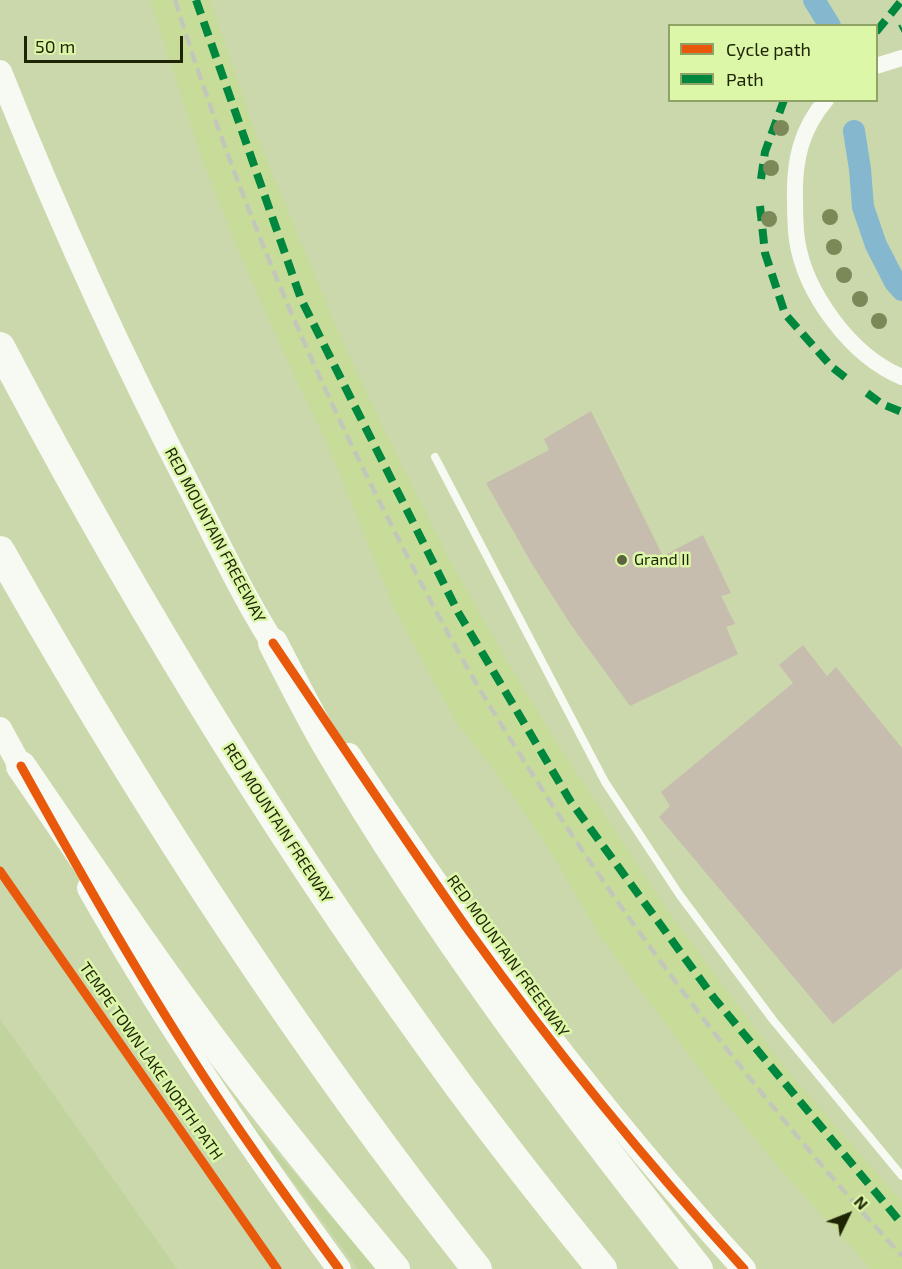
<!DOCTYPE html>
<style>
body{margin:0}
#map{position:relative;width:902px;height:1269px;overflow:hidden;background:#cad8ac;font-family:"Exo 2",sans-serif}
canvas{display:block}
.legend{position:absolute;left:668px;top:24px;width:210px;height:78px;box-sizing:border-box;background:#ddf7a8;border:2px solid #90a367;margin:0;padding:8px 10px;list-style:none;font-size:18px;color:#1d2505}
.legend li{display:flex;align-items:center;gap:12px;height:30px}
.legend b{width:30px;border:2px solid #90a367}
.north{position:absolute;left:818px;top:1185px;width:60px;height:60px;-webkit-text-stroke:4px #ddf7a8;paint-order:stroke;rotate:47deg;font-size:16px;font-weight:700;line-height:24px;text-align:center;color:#1d2505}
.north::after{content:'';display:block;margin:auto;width:21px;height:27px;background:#1d2505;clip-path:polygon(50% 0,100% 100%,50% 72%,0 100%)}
.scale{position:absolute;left:24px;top:36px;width:159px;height:27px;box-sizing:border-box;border:3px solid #1d2505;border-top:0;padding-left:8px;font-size:18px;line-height:21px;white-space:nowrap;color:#1d2505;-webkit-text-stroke:4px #ddf7a8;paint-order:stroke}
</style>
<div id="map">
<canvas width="902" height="1269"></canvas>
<ul class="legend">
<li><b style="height:8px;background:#e8590c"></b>Cycle path</li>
<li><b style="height:8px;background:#00873e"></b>Path</li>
</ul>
<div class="north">N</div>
<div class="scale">50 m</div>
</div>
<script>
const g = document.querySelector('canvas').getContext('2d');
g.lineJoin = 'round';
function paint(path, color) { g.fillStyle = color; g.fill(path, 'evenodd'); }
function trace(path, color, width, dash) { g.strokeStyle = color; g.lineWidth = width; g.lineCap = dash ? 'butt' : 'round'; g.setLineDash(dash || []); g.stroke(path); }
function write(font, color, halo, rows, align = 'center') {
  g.font = font + ' "Exo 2",sans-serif'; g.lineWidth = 5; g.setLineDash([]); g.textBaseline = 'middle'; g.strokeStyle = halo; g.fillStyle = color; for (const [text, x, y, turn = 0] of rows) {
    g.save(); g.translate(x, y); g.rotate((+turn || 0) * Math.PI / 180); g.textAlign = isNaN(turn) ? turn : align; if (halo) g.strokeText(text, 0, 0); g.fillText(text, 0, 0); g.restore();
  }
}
paint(new Path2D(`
 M150 0H210L255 132 342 341 392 446 449 559 509 665 558 745 674 920 784 1067 902 1202V1269H871L782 1171 725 1102 601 938 548 847 493 768 458 725 396 612 326 441 285 356 244 264 202 159Z`), '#c7dc99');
paint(new Path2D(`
 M0 1019 177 1269H178H0Z
 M238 1107 376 1269H358Z`), '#c2d49e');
trace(new Path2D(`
 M814 0 830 26
 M854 131 860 169 863 207 876 245 895 282 902 290`), '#85b8ce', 22);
paint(new Path2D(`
 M591 411 663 556 703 535 731 593 721 596 735 624 726 627 738 654 630 706 571 625 532 564 486 483 549 450 544 439Z
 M803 645 827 676 836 667 902 748V968L833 1024 659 817 670 806 661 792 793 683 779 665Z`), '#c7bdae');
trace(new Path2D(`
 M435 457 605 782 679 894 773 1020 902 1176`), '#f7f9f3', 8);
trace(new Path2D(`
 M876 66 902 58
 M826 100C801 129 794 161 795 198 795 212 795 226 797 240 805 293 851 356 902 377`), '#f7f9f3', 16);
trace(new Path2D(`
 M0 72C57 215 120 354 191 490 220 546 247 605 282 657
 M0 729 29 782
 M349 755C468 936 598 1109 744 1269
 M89 888C164 1021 249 1146 339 1269`), '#f7f9f3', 24);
trace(new Path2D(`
 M0 347C135 604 287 852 459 1086 505 1148 553 1209 602 1269
 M0 551C141 801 298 1043 477 1269
 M273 643C290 676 307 710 326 743 434 928 565 1101 698 1269
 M21 766C86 861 150 957 219 1049 275 1124 335 1197 395 1269`), '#f7f9f3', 30);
trace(new Path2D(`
 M175 0C233 185 308 364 397 536 428 597 460 658 496 716 614 909 750 1090 902 1256`), '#c3c7ba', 4.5, [12, 6]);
trace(new Path2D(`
 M196 0 301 299 458 612 571 802 714 998 902 1224
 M900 29 902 28
 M876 32 902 0
 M761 179 765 152 784 100
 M760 206 765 253 785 314 832 367 846 378
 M867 393 882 404 902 412`), '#00873e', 8, [15, 8]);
trace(new Path2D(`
 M273 643C338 739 402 836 469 931 554 1049 646 1162 744 1269
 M21 766C83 878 146 989 216 1095 255 1154 297 1212 339 1269
 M0 871 277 1269`), '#e8590c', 9);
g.fillStyle = '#7b8958';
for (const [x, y] of [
 [781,128],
 [771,168],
 [830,217],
 [769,219],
 [834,247],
 [844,275],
 [860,299],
 [879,321]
]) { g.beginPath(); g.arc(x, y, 8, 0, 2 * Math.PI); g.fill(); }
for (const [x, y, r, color] of [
 [622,560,6,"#5a643f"]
]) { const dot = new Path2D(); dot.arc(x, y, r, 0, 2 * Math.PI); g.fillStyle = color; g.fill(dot); trace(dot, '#ddf7a8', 2); }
write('16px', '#1d2505', '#ddf7a8', [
 ["RED MOUNTAIN FREEEWAY",215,535,62],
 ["RED MOUNTAIN FREEWAY",278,823,57],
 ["RED MOUNTAIN FREEEWAY",508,956,54],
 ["TEMPE TOWN LAKE NORTH PATH",151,1061,55]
]);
write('16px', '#1d2505', '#ddf7a8', [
 ["Grand II",634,560]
], 'left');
</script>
